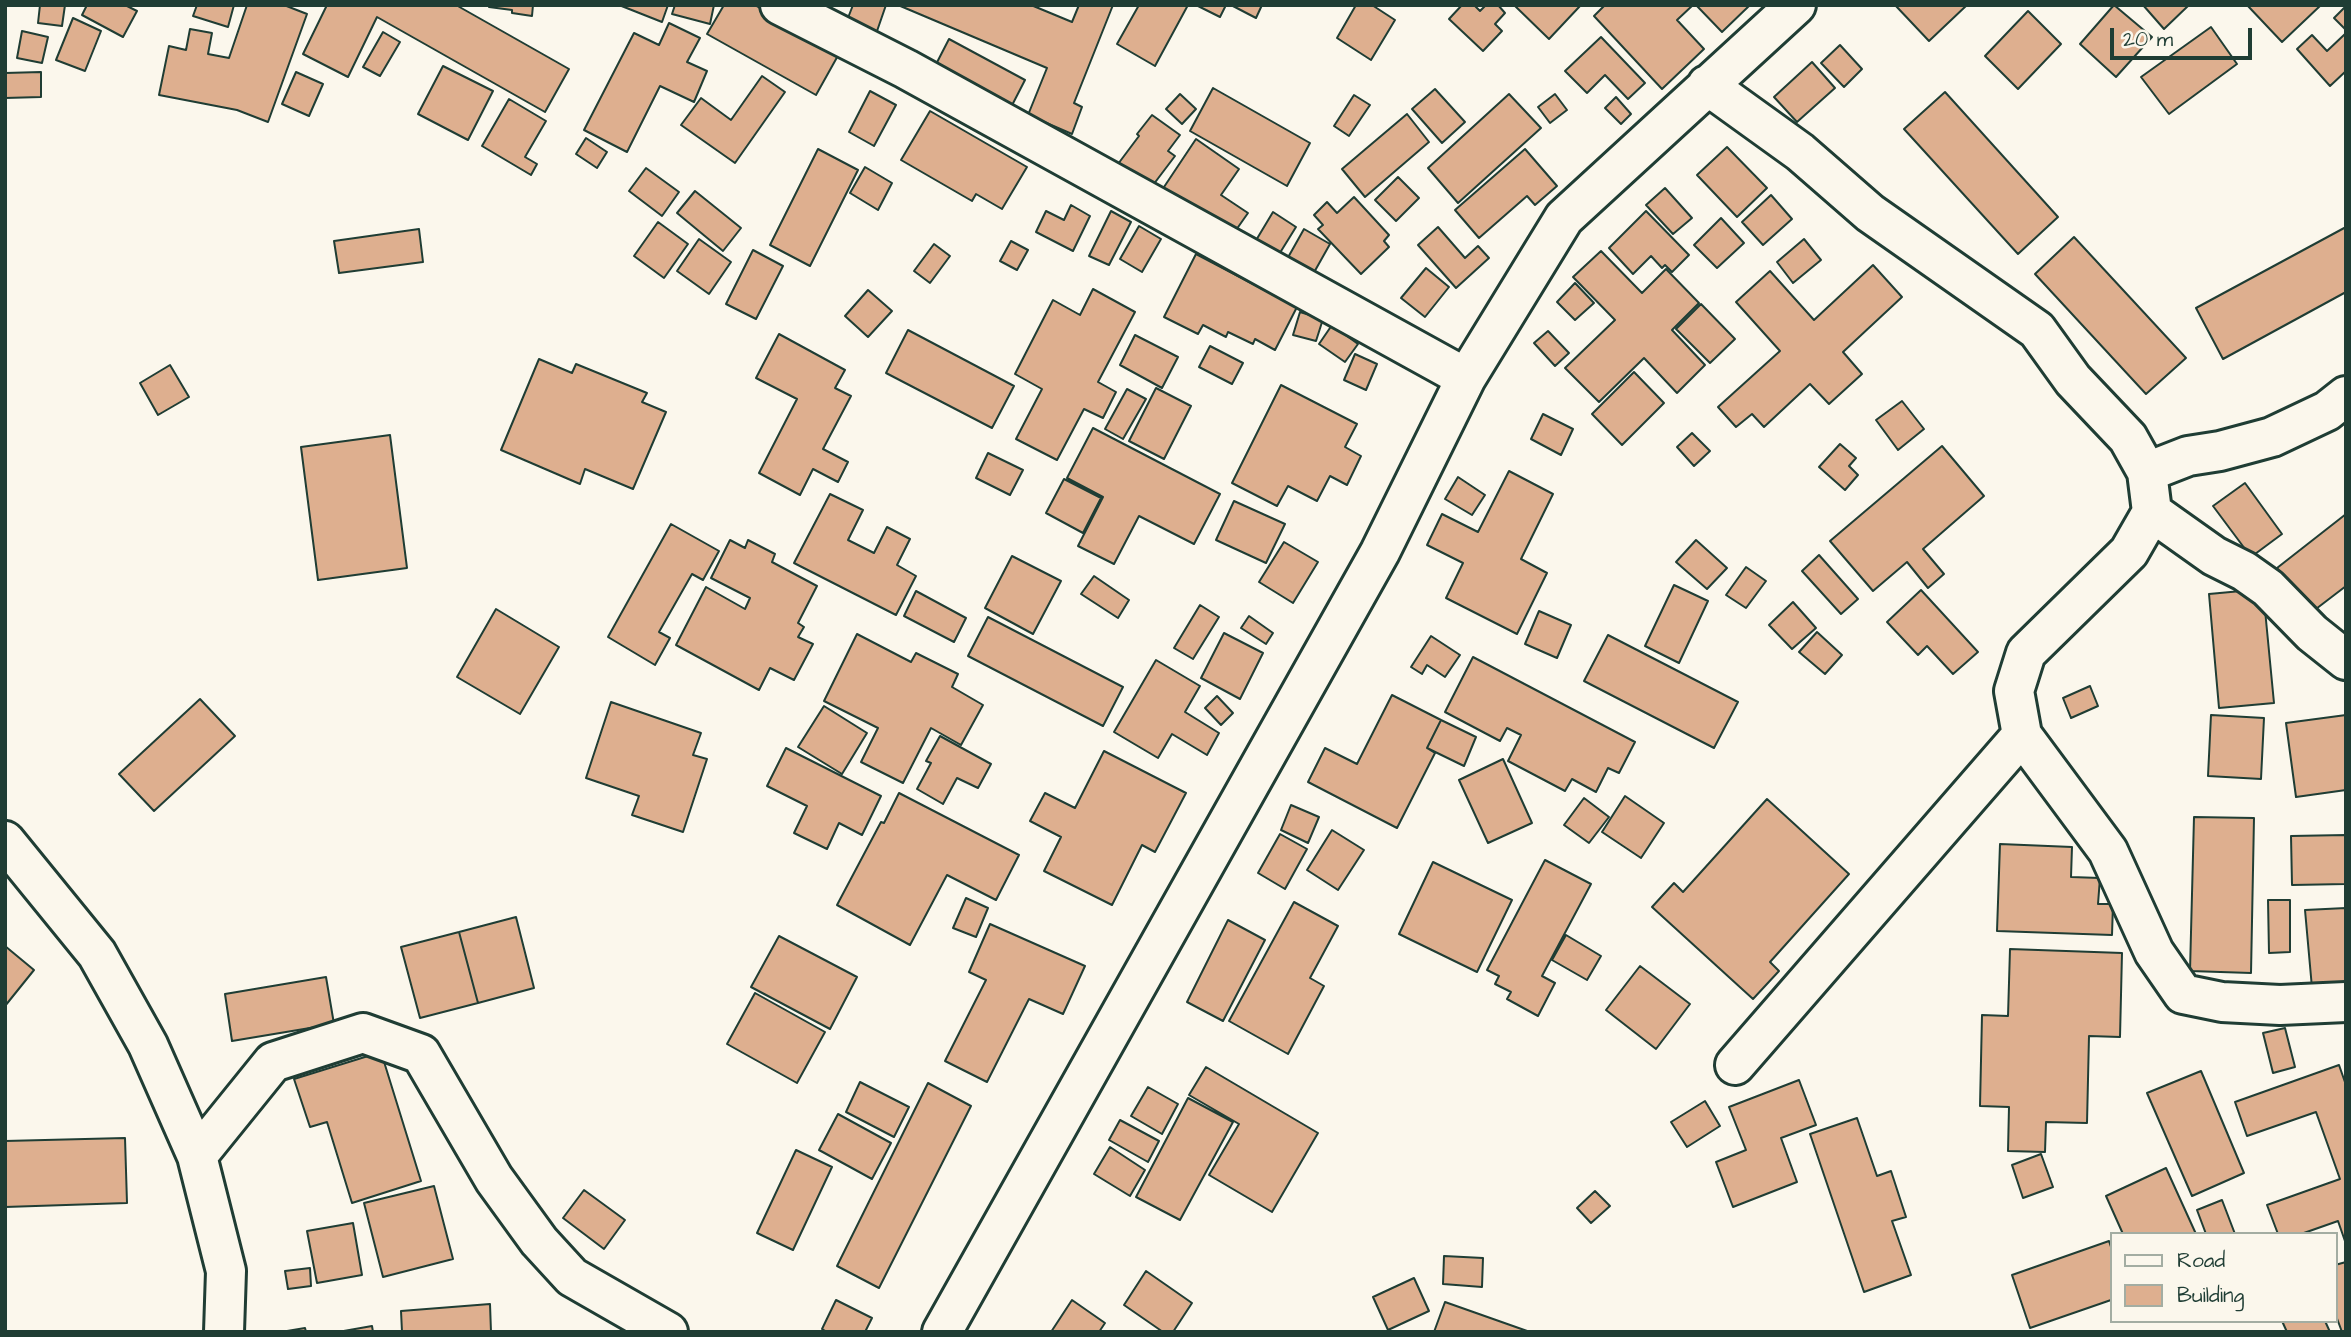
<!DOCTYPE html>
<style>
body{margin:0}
#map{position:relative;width:2351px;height:1337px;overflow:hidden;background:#fbf7ec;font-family:"Architects Daughter",sans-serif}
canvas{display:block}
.frame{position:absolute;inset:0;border:7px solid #1f3d34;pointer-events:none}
.legend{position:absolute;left:2110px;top:1232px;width:228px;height:91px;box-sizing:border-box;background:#fbf7ec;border:2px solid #a3ada2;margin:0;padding:9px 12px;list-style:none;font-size:21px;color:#1f3d34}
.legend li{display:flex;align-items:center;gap:14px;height:35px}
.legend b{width:35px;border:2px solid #a3ada2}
.scale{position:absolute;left:2110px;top:28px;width:142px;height:32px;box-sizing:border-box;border:4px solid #1f3d34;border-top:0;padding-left:9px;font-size:21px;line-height:24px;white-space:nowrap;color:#1f3d34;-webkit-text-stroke:5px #fbf7ec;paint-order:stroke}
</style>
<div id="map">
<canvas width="2351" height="1337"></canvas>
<div class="frame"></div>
<ul class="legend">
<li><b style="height:9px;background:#fbf7ec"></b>Road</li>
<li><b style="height:19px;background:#deaf8f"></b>Building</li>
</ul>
<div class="scale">20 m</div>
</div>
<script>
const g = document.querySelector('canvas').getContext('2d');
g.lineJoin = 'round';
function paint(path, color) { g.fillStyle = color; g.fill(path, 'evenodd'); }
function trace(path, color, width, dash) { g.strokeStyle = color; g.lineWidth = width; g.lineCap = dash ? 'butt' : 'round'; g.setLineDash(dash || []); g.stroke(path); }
const building = new Path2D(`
 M40 5H65L62 26 38 23Z
 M87 5H125L137 11 123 37 82 15Z
 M197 5H234L228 27 193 16Z
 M247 5H284L307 14 268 122 237 110 159 95 169 46 186 50 190 29 212 33 208 54 229 58Z
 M327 5H456L569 69 545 112 377 17 348 77 303 54Z
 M489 5H533L532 16 512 13V10L489 7Z
 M619 5H668L662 22Z
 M675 5H714L710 24 672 14Z
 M724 5H755L840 52 816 95 707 34Z
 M853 5H886L876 34 846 23Z
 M898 5H1031L1072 22 1079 5H1113L1074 103 1082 107 1072 134 1028 115 1047 68Z
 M1139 5H1188L1155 66 1117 44Z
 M1196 5H1226L1220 17Z
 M1231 5H1262L1256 18Z
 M1356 5H1372L1395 20 1371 60 1337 38Z
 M1462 5H1474L1480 11 1486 5H1498L1505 13 1495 24 1502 31 1483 51 1449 19Z
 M1514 5H1579L1580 6 1549 39Z
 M1605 5H1693L1677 20 1704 49 1662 89 1594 16Z
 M1696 5H1750L1722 32Z
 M1895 5H1967L1929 41Z
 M2114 5 2152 37 2116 77 2080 44Z
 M2143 5H2189L2164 29Z
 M2247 5H2321L2282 42Z
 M2346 6V30L2334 18Z
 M2028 11 2061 44 2018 89 1985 56Z
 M73 18 101 31 85 71 56 60Z
 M669 23 700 38 687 62 707 71 694 102 660 86 627 152 584 130 634 33 659 45Z
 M2211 27 2237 64 2169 114 2141 77Z
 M22 31 48 37 42 63 17 58Z
 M383 32 400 42 380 76 363 67Z
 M2345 34 2346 71 2330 86 2297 49 2312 35 2327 51Z
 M1601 37 1645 83 1628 99 1605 75 1587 93 1565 71Z
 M949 39 1025 80 1007 115 931 74Z
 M1840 45 1862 69 1844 87 1821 63Z
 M1812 62 1835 88 1797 122 1774 97Z
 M443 66 493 91 468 140 418 114Z
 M41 72V97L5 98V73Z
 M296 72 323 84 309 116 282 104Z
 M762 76 785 92 735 163 681 125 701 98 731 120Z
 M1213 88 1310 143 1287 186 1190 131Z
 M1435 89 1465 122 1442 143 1412 109Z
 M870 91 896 105 874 146 849 132Z
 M1945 92 2058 217 2018 254 1904 129Z
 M1180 94 1196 109 1182 124 1166 109Z
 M1509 94 1541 128 1458 203 1428 168Z
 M1555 94 1567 110 1550 123 1538 107Z
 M1354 95 1370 105 1349 136 1334 126Z
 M1616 97 1631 114 1621 124 1605 108Z
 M509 99 546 121 525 157 537 164 531 175 482 146Z
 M930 111 1027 167 1002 209 976 194 972 201 901 160Z
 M1407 114 1429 142 1365 197 1342 169Z
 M1152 115 1180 135 1168 151 1175 156 1147 193 1115 168 1139 136 1137 134Z
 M586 138 607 152 597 168 576 154Z
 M1196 139 1239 169 1221 195 1248 213 1229 240 1160 193Z
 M1727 147 1767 188 1737 217 1697 175Z
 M818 149 858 170 810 266 770 245Z
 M1525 149 1557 186 1535 205 1527 196 1479 238 1455 210Z
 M865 167 892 183 878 210 850 193Z
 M646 168 679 192 662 216 629 191Z
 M1398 177 1419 198 1396 221 1375 200Z
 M1665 188 1692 218 1673 234 1646 205Z
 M695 191 741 228 723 251 677 213Z
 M1771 195 1792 219 1763 245 1742 222Z
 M1354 197 1389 235 1384 241 1389 247 1361 274 1318 229 1323 225 1314 215 1327 202 1337 213Z
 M1071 205 1090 216 1073 251 1036 232 1046 211 1064 220Z
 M1111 211 1131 222 1109 265 1089 256Z
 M1646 211 1689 255 1672 272 1665 265 1662 268 1651 256 1633 274 1609 248Z
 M1273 212 1296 227 1278 256 1255 242Z
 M1721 218 1744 243 1717 268 1694 245Z
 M658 222 688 244 664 278 634 256Z
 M1139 226 1161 239 1142 272 1120 259Z
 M1438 227 1465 258 1478 246 1489 258 1456 288 1418 245Z
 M2346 227V292L2223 359 2196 308Z
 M419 229 423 262 339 273 334 241Z
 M1304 229 1330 244 1312 276 1286 261Z
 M2074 237 2186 358 2146 394 2035 274Z
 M699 239 731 262 709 294 677 271Z
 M1804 239 1821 260 1793 283 1777 262Z
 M1011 241 1028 250 1017 270 1000 261Z
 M934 244 950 256 930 283 914 271Z
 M753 250 783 266 756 319 726 304Z
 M1601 251 1642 293 1666 269 1699 303 1672 330 1705 365 1677 393 1644 358 1599 402 1565 368 1615 320 1573 277Z
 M1196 254 1297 307 1275 350 1255 339 1253 344 1228 332 1226 337 1203 325 1198 334 1164 317Z
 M1873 265 1902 297 1843 352 1862 374 1829 404 1810 384 1764 427 1752 414 1736 427 1718 407 1780 351 1736 302 1770 271 1814 320Z
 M1426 268 1449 287 1425 317 1401 298Z
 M1575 283 1594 303 1575 320 1557 302Z
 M1093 289 1135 312 1098 382 1116 392 1103 418 1084 409 1057 460 1016 439 1042 389 1015 374 1053 300 1080 315Z
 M868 290 892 311 868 337 845 316Z
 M1701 304 1735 339 1710 363 1676 329Z
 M1300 312 1323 319 1316 341 1293 335Z
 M1332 325 1358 344 1345 362 1319 344Z
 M908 330 1014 386 992 428 886 373Z
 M1548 331 1569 353 1555 366 1534 343Z
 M779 334 845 370 835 388 851 396 823 449 848 462 838 482 813 469 800 495 759 473 797 399 756 378Z
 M1135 335 1178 357 1162 388 1120 365Z
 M1210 346 1243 363 1232 384 1199 367Z
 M1355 354 1377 364 1366 390 1344 380Z
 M539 359 572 373 576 364 647 393 642 402 666 412 633 489 585 469 580 484 501 450Z
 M170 365 189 397 158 415 140 383Z
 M1634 372 1664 403 1622 445 1592 414Z
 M1281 385 1357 424 1345 447 1361 456 1347 485 1330 476 1317 501 1288 486 1277 506 1232 483Z
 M1156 388 1191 406 1164 459 1129 441Z
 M1127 389 1146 399 1123 439 1105 429Z
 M1902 401 1924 429 1898 450 1876 420Z
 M1543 414 1573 429 1561 455 1531 439Z
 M1093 428 1220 494 1194 544 1139 516 1114 564 1078 546 1103 497 1067 478Z
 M1692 433 1710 451 1694 466 1677 447Z
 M390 435 407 568 318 580 301 447Z
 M1840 444 1856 458 1849 466 1858 475 1845 490 1819 467Z
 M1942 446 1984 496 1923 549 1944 574 1928 588 1907 562 1873 591 1830 541Z
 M988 453 1023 470 1010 495 976 478Z
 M1509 471 1553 494 1521 559 1547 573 1517 634 1446 598 1463 563 1427 545 1442 514 1478 532Z
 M1458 477 1485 495 1472 515 1445 499Z
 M1064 479 1101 498 1083 533 1046 513Z
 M2245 483 2282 534 2251 557 2213 506Z
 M830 494 863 510 848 540 874 553 887 527 910 539 897 565 916 576 896 615 794 563Z
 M1234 501 1285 524 1266 563 1216 540Z
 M2346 514V586L2312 612 2277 568Z
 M671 524 719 551 703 580 692 574 659 632 670 638 655 665 608 637Z
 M730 540 745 548 748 540 775 554 772 562 817 586 798 623 804 627 798 637 813 644 794 680 770 668 759 690 676 645 706 587 745 609 750 598 711 578Z
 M1696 540 1727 568 1707 589 1676 562Z
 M1284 542 1318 562 1293 603 1259 582Z
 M1819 555 1858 599 1841 614 1802 571Z
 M1012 556 1061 581 1033 634 985 608Z
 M1746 567 1766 581 1746 608 1726 595Z
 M1094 576 1129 600 1118 618 1081 594Z
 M1674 585 1708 601 1679 663 1645 646Z
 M2263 589 2274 703 2219 708 2209 594Z
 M1921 590 1978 652 1953 674 1927 646 1918 655 1887 622Z
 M916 591 966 618 954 642 904 616Z
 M1793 602 1816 628 1792 649 1769 625Z
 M1200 605 1219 617 1193 659 1174 648Z
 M496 609 559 647 520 714 457 677Z
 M1539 611 1571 625 1557 658 1525 644Z
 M1249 616 1273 633 1266 644 1241 628Z
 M988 617 1123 687 1103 726 968 656Z
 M1817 632 1842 655 1825 674 1799 652Z
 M1224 633 1263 653 1240 699 1201 678Z
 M857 634 911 662 916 653 958 674 952 687 983 705 961 745 931 728 903 783 861 762 878 728 824 701Z
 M1608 635 1738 702 1714 748 1584 681Z
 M1431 636 1460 655 1445 677 1427 665 1422 674 1411 667Z
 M1473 657 1635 742 1619 773 1608 768 1596 792 1572 779 1565 791 1508 761 1521 735 1507 728 1500 741 1445 712Z
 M1156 660 1200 686 1185 712 1219 733 1207 755 1172 734 1158 758 1114 732Z
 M2090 686 2098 706 2071 718 2063 698Z
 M1392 695 1441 720 1427 748 1435 753 1397 828 1308 782 1325 748 1357 764Z
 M1217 696 1233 713 1221 725 1205 708Z
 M200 699 235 736 154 811 119 774Z
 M611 702 701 733 693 755 707 759 683 832 632 815 639 796 586 778Z
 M824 706 867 733 842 774 798 747Z
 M2211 715 2264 718 2261 779 2208 776Z
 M2346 715V790L2296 797 2286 723Z
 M1441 720 1476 737 1464 766 1427 748Z
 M940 736 991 764 978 788 957 778 943 804 917 789 931 763 926 761Z
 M786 748 881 796 862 835 839 823 827 849 794 833 807 806 767 786Z
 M1104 751 1186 793 1155 852 1142 845 1112 905 1044 871 1061 837 1030 821 1045 793 1075 808Z
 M1503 759 1532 823 1488 843 1459 780Z
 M899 793 1019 855 996 900 947 875 910 945 837 905 881 822 884 823Z
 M1625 796 1664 823 1641 858 1602 832Z
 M1584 798 1609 817 1589 843 1564 825Z
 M1767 799 1849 874 1770 962 1779 971 1753 999 1652 907 1674 883 1683 892Z
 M1291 805 1319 817 1308 843 1281 830Z
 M2194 817 2254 818 2251 973 2190 971Z
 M1332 830 1364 850 1338 890 1307 870Z
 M1280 834 1307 849 1285 889 1258 873Z
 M2346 835V884L2292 885 2291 836Z
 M2000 844 2072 847 2071 877 2100 878 2098 904H2113L2112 935 1997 931Z
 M1545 860 1591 884 1542 976 1555 983 1538 1016 1507 999 1511 992 1495 984 1499 976 1487 970Z
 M1433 862 1512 900 1477 972 1399 934Z
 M966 898 988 908 976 937 953 928Z
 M2268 900H2290V952L2269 953Z
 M1294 902 1338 926 1310 978 1324 986 1288 1054 1229 1021Z
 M2346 908V986L2312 988 2305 910Z
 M516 917 534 988 478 1003 459 932Z
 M1228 920 1265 940 1223 1021 1187 1002Z
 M990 924 1085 966 1063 1014 1029 999 987 1082 945 1061 986 980 969 972Z
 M459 932 478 1003 420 1018 401 947Z
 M1566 935 1601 956 1587 980 1552 960Z
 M779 936 857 977 830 1029 751 987Z
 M5 946 34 970 5 1006Z
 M2010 949 2122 953 2120 1037 2089 1036 2087 1123 2046 1122 2045 1152 2008 1151 2009 1107 1980 1106 1982 1015 2008 1016Z
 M1640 966 1690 1004 1656 1049 1606 1010Z
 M326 977 334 1024 232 1041 225 994Z
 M755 993 825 1032 797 1083 727 1044Z
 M2285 1028 2295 1067 2273 1073 2263 1033Z
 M381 1052 421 1181 352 1203 327 1122 310 1127 294 1079Z
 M2339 1065 2346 1085V1244L2338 1221 2301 1234H2278L2267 1205 2340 1179 2316 1112 2247 1136 2235 1102Z
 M1206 1067 1318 1133 1272 1212 1209 1175 1239 1124 1189 1095Z
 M2201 1071 2244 1173 2192 1196 2147 1093Z
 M1799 1080 1816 1125 1781 1138 1797 1182 1733 1207 1716 1162 1746 1150 1729 1107Z
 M860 1082 909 1107 894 1137 846 1112Z
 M928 1083 971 1106 879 1288 837 1266Z
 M1148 1087 1178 1104 1162 1134 1131 1116Z
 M1188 1098 1233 1122 1180 1220 1136 1197Z
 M1705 1101 1720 1126 1687 1147 1671 1122Z
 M838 1114 891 1143 872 1179 819 1150Z
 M1857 1118 1877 1176 1891 1171 1906 1217 1892 1221 1911 1275 1864 1292 1810 1134Z
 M1120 1120 1159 1141 1148 1162 1109 1140Z
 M125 1138 127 1203 5 1207V1141Z
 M1110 1147 1145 1170 1130 1196 1094 1174Z
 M796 1150 832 1167 793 1250 757 1233Z
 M2041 1154 2053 1187 2023 1198 2012 1165Z
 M2166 1168 2196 1234H2123L2106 1196Z
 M434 1186 453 1259 383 1277 364 1203Z
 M584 1190 625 1220 604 1249 563 1218Z
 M1595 1191 1610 1206 1591 1223 1577 1208Z
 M2222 1200 2235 1234H2206L2197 1210Z
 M353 1223 362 1275 317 1283 307 1231Z
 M2109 1241 2111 1247V1300L2030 1328 2012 1275Z
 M1444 1256 1483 1258 1482 1287 1443 1284Z
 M2346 1262V1332H2342L2335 1313V1265Z
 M310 1268 311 1286 288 1289 285 1271Z
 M1146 1271 1192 1303 1173 1332H1163L1124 1305Z
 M1414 1278 1429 1311 1388 1330 1373 1297Z
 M836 1300 872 1318 865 1332H827L822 1329Z
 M1072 1300 1105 1323 1099 1332H1051Z
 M1445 1302 1530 1332H1434Z
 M490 1304 491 1332H402L401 1311Z
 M2282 1321H2325L2330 1332H2287Z
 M372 1326 373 1332H338Z
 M305 1328 306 1332H281Z`);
paint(building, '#deaf8f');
trace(building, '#1f3d34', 2);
const minor = new Path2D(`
 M780 5 906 69 1466 378
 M1707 85 1800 152 1870 213 2037 330 2073 380 2128 438 2147 472 2152 512 2129 552 2026 653 2014 691 2022 735 2108 851 2154 952 2183 994 2222 1002 2280 1005 2346 1002
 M2147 472 2188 456 2220 451 2272 437 2327 411 2346 396
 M2152 512 2214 556 2244 571 2268 588 2312 633 2346 660
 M5 841 97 954 148 1045 197 1156 226 1271 224 1332
 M1735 1065 2022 735
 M197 1156 273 1062 363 1033 421 1054 494 1179 539 1241 572 1277 668 1332
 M942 1332 1380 552 1466 378 1564 218 1796 5`);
trace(minor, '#1f3d34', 44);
trace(minor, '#fbf7ec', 38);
</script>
